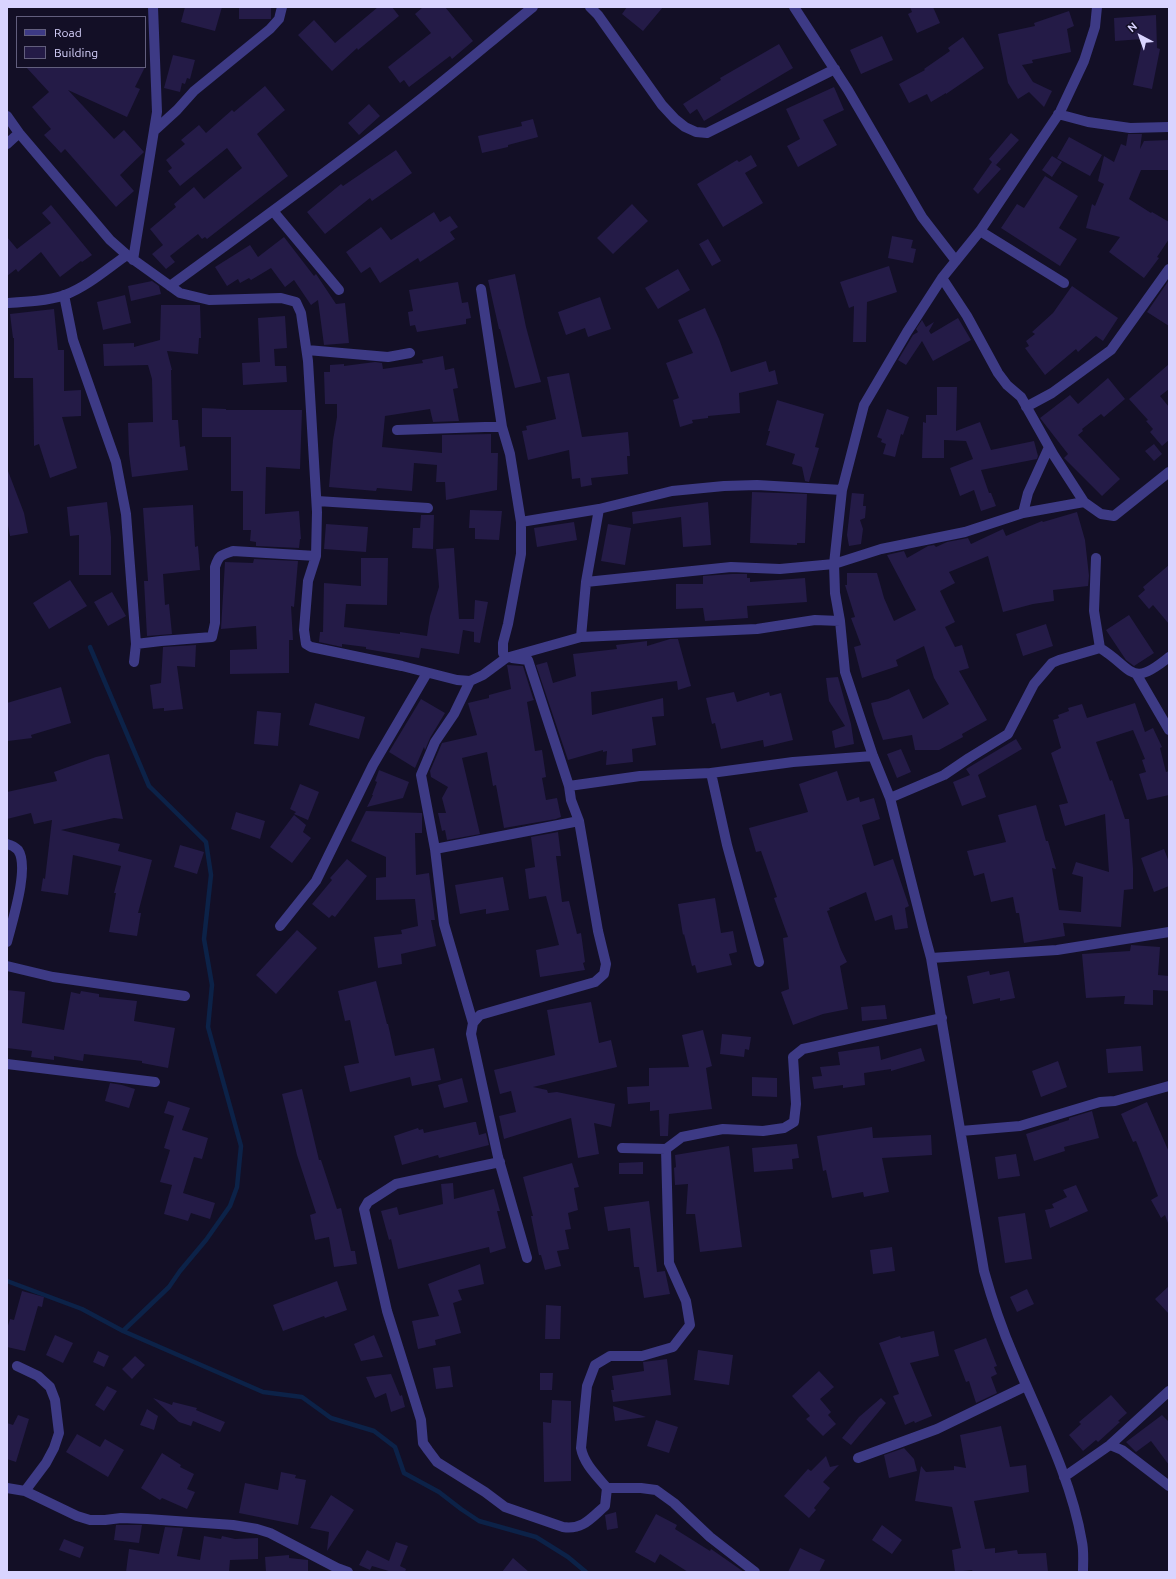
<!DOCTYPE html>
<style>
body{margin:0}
#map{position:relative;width:1176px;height:1579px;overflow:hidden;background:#130f26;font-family:Ubuntu,sans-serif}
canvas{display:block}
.frame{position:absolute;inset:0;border:8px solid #d9d4ff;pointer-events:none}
.legend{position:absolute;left:16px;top:16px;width:130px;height:52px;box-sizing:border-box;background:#130f26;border:1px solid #625e7d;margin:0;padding:5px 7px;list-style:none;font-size:12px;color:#d9d4ff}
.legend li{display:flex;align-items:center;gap:8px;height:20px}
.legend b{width:20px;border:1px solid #625e7d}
.north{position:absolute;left:1120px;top:16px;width:40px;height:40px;-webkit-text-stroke:3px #130f26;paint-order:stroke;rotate:319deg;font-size:11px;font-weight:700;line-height:16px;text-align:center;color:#d9d4ff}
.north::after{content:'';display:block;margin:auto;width:14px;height:18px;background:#d9d4ff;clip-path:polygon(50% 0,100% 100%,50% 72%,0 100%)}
</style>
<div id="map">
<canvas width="1176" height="1579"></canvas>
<div class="frame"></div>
<ul class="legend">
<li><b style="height:5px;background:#3d3a85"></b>Road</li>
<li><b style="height:11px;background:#241b47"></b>Building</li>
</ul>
<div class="north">N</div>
</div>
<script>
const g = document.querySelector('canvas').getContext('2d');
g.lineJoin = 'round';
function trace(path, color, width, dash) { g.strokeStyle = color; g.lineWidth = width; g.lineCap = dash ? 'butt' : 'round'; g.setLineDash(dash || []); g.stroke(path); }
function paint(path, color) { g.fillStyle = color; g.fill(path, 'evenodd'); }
trace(new Path2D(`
 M90 647 149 786 206 842 211 875 204 939 212 985 208 1027 241 1146 237 1187 230 1206 206 1240 180 1271 169 1287 123 1331
 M7 1281 82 1309 123 1331 263 1392 302 1397 331 1418 374 1431 395 1447 404 1473 439 1492 461 1509 479 1521 536 1537 568 1557 586 1572`), '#0c2248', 4.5);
paint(new Path2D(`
 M185 7H222L215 31 181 22Z
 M239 7H271V19H239Z
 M378 7H392L399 16 358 50 357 48 332 71 298 35 314 20 335 43Z
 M423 7H445L473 41 452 59 450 56 409 87 404 80 400 83 388 67 431 33 415 14Z
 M627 7H663L643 31 622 14Z
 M910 7H933L940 23 917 33 908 14 912 12Z
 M1069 11 1074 26 1067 29 1071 52 1032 60 1033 63 1022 65 1033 82 1052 91 1044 107 1029 92 1018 99 1008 83 998 34 1035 26 1034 23Z
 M1156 15 1157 48 1160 49 1152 89 1133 85 1143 39 1115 41 1114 18Z
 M882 36 893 60 861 74 850 50Z
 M963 37 984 68 946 94V93L931 102 927 94 909 103 899 84 925 70 924 69 950 51 948 48Z
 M779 44 793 68 704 121 697 109 690 114 683 104 721 80 720 78Z
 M173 55 195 60 190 79 187 78 185 84 182 83 180 92 164 88Z
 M26 67H145L135 87 140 89 127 117 68 90 114 139 124 130 144 152 120 175 134 191 116 207 65 149 61 153 44 135 51 129 32 107 49 92Z
 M265 86 285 110 257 134 288 176 207 239 205 237 202 239 198 234 170 256 175 262 166 269 152 254 163 245 150 229 176 207 174 204 194 187 204 199 242 168 227 148 180 186 168 171 172 168 166 160 185 144 181 140 199 125 206 133 232 110 234 112Z
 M834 87 844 110 823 120 837 145 798 167 787 146 800 139 786 109Z
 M369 104 380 116 359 135 348 123Z
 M533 119 538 137 508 145V147L482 153 478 136 522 126 521 122Z
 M1011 133 1019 140 996 165 992 162 1001 169 978 194 973 189 992 162 989 159Z
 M1128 134H1142L1140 149 1144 141 1169 140V170H1141L1129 199 1151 213 1152 212 1169 222V239L1157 257 1159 258 1144 278 1109 252 1120 237 1086 228 1092 204 1095 206 1104 184 1098 181 1104 156 1114 162 1121 144 1126 146Z
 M1069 137 1102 155 1090 176 1057 158Z
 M396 150 412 173 372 201 370 198 325 234 307 212 341 184 343 186Z
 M751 155 757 166 745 173 763 203 723 227 697 184 737 160 739 162Z
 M1052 156 1062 162 1052 177 1042 170Z
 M1045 176 1078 196 1059 228 1077 239 1060 266 1001 228 1017 204 1024 208Z
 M632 204 648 221 613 254 597 238Z
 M51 205 92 255 82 262 81 261 60 277 41 252 18 272 16 269 7 276V237L17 249 51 223 42 213Z
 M434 212 440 222 450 216 458 227 450 232 455 239 420 262 418 258 380 283 370 267 361 273 346 252 381 227 391 240Z
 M892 236 913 240 911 248 916 249 913 263 888 258Z
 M284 237 314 276 316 274 336 304 345 303 349 343 324 345 318 300 311 305 294 280 285 287 271 268 251 280 249 278 240 283 238 279 227 286 215 267 250 245 258 257Z
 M708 239 721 261 712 266 699 244Z
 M889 266 897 292 867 302 866 342H853L854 306 849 308 840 282Z
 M678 269 690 290 658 309 645 288Z
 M515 274 526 327 541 382 515 388 500 329H499L488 280Z
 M1169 280V326L1147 312Z
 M152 281 159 286 161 294 131 301 128 286Z
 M458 282 462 303 468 302 471 318 466 319V324L417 332 415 325 410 326 408 312 413 311 409 290Z
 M1072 286 1118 318 1103 341 1096 336 1078 352 1076 349 1045 375 1025 348 1029 346 1026 341 1035 334 1032 332 1053 313Z
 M125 295 131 323 103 330 97 302Z
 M600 297 611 329 588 337 585 328 566 335 558 312Z
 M161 305H200L201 338H199L198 354 167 351 172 370H171L172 420H178L180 447 185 446 188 470 132 477 129 454 128 423 153 422 152 379 148 365 104 366 103 344 134 343V347L160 340Z
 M705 308 719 339 731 372 766 361 769 372 775 370 778 384 739 393 740 413 708 416V418L692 420 693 423 680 427 673 400 679 398 666 363 693 353 678 320Z
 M54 309 58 350H64V391L81 390V416L62 417 77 468 50 478 39 444 34 446 33 378H14V338H13L10 314Z
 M285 316 287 348 274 349 275 366H286L287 382 243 385 242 363 260 362 258 318Z
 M958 318 971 340 933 361 922 341 906 365 898 360 913 335 918 332 916 329 922 320 926 327 934 322 929 331 931 334Z
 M443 356 445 370 454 368 458 388 453 389 459 421 433 422 430 409 385 416 382 447 442 453V435L491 434V453H498L497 490 446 500 445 482H436L437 465 414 463 412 491 377 488 376 491 329 487 333 440 337 417V404H325L324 372H330V365L344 364V366L375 362 382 363 383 369 423 363 422 360Z
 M1169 364V389L1160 396 1169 407V440L1162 446 1150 432 1153 429 1146 421 1148 420 1129 399Z
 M569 373 582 437 628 432 630 456H627L628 474 591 478 592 485 581 487 580 478 572 479 569 450 528 460 522 431 527 430 526 426 556 419 547 377Z
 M1108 378 1125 399 1104 417 1101 414 1082 429 1083 431 1078 435 1120 479 1102 496 1064 458 1068 454 1040 418 1070 395 1078 404Z
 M937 387H957L956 431 980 422 991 450 1034 441 1038 456 1037 459 981 470 989 493H991L996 506 981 511 974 490 960 496 950 468 973 459 966 441 944 440V458H922L923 422 926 423V415H937Z
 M777 400 824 414 815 447 819 448 809 482 805 481 802 467 792 464 795 454 766 445 770 431H768Z
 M202 408 226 409V410H302L300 469 266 467 265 514 299 511 301 539H300L299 548 256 546V542L250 541 251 530H243V491H231V437H202Z
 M887 409 909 417 903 435 901 434 895 457 883 454 886 444 881 442 882 439 877 437Z
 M1154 444 1162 454 1154 461 1145 451Z
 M7 471H8L24 513 28 533 10 536 7 520Z
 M752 492 807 494 805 543H797V545L750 543Z
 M852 492V493L864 494 863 506H866L865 518 860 520 863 529 861 544 849 546 847 535Z
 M107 502 111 537V575H79V535L70 536 67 507Z
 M708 502 711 545 683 547 681 517 633 524 632 512Z
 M193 505 195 547 198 546 200 570 163 574 165 605 169 604 172 634 147 636 144 581H148L143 508Z
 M470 510 502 511 499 540 475 539V528H469Z
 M1077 512 1085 540 1089 576 1088 586 1053 590 1054 601 1033 604 1003 612 988 556 949 572 955 583 940 591 955 622 945 627 955 647 962 645 969 668 959 671 987 720 962 734 963 737 939 750H915L912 735 883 740 874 715 871 703 888 699 909 689 923 719 949 704 934 678 924 646 896 660 898 666 862 678 854 647 861 645 851 618 855 617 845 585H847V573H877L884 598 894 621 916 610 887 555 904 551 907 558 928 546 934 545 936 547 947 542 968 538 971 544 1003 529 1006 536 1042 521 1043 522Z
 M421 515H434L433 549 412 548 413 528H420Z
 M574 522 577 540 537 547 534 528Z
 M326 524 368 527 366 552 324 549Z
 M608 524 631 528 625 565 601 561Z
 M454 548 459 619H474L475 600 488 602 480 643 474 642V632L463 630 459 654 421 648 419 658 366 649V647L342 644V647L319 642 320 632H323L324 583 361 586V558H388L387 605 346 604 344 627 400 634V632L427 636 430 616 439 587 436 549Z
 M254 559 298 561 294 607 291 606 293 640H289V673L230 674V650L257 649 256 626 221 629 225 562 253 563Z
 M1169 565V624L1153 605 1149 609 1138 596 1145 590 1143 587Z
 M732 574H747V578H750V582L805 578 807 602 747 606 748 618 705 621 703 608 676 609V584H703V576Z
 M70 580 87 606 49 629 33 603Z
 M112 592 126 616 108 626 94 602Z
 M1129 615 1154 653 1134 666 1126 660 1106 630Z
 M1046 624 1053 646 1023 656 1016 634Z
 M670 639H678L691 686 678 690 677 681 591 692 592 715 663 698 664 716 652 717 656 745 632 749 633 762 606 765 607 751 603 752V750L568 760 536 665 547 662 553 683 576 676 573 654 617 649 616 645 647 641V646Z
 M196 645 195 667 177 666 183 709 164 711V708L153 709 150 685 161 683 163 647Z
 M507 665 523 666 533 698 534 700 527 702 535 751 542 750 546 777 542 778 546 800 557 798 561 817 556 819 504 828 496 785 493 786 487 752 462 758 480 834 447 840 445 830 442 831 438 813H446L442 798 448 787 431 777 430 771 442 743 477 735 468 703 489 698V695L511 689Z
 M838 677 851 724 854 744 835 748 832 731 845 726 829 701 826 678Z
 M61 687 71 723 31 735 32 738 8 741 7 703Z
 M734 692 737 702 769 692 770 696 781 693 793 740 764 747 763 740 721 749 715 723 712 724 706 698Z
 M421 699 445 713 430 738 425 750 424 747 415 768 389 752Z
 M315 703 365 717 359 739 309 725Z
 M1135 703 1145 732 1153 728 1162 747 1160 748 1166 772 1169 771V795L1147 800 1139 774 1146 772 1142 760 1145 759 1133 730 1096 742 1110 781 1112 780 1125 819H1129L1133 868V889L1124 890 1121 927 1063 923 1065 936 1024 943 1019 913H1016L1013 897 991 902 984 873 974 876 967 851 1006 842 998 815 1036 805 1046 841H1048L1056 869 1052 868 1059 910 1081 912 1083 877 1072 874 1076 862 1109 872 1105 814 1065 826 1059 805 1068 803 1051 753 1061 748 1053 720 1059 718 1058 715 1069 711 1068 708 1082 704 1087 718Z
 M257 711 281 713 278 746 254 744Z
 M1016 739 1022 749 978 775 986 797 962 806 953 782 970 775 966 769Z
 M901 749 911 772 897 778 887 754Z
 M109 754 123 819 114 818 61 830 120 844 118 851 152 860 138 913H141L137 936 109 932 116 893H114L121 866 73 855 68 895 41 891 43 878 45 879 52 820 34 824 31 813 7 819V792L57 781 54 772 96 757Z
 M379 770 409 782 403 798 367 807 373 795H372L377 782 375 781Z
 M837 771 847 801 859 797 860 802 874 798 880 819 862 825 874 866 893 859 909 906 905 908 908 928 895 930 892 915 875 921 866 892 829 908 830 910 827 911 841 950 847 962 840 966 848 1009 823 1014 793 1025 781 992 789 989 783 938 788 937 774 898 777 897 761 851 756 852 749 828 808 812 799 784Z
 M300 784 319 792 308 820 294 814 296 812 290 809Z
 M366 811 422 813V833H415L416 875 429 873 435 920H431L436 946 401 954 402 964 378 968 374 937 402 934 401 930 418 926 415 899 376 900V878L386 877V857L351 841Z
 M236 812 265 821 260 839 231 829Z
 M294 815 306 825 303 832 311 838 292 863 270 847Z
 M558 832 561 856H556L562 902 569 901 577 934 581 933 585 962 583 963 585 970 540 977 536 950 559 945 546 896 529 899 525 869 535 867 531 837Z
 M180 845 204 852 197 874 174 867Z
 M1164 849 1169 862V886L1154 892 1141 858Z
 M347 859 367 876 335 917 332 915 329 918 312 904 332 880 330 878Z
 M503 877 509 910 486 914V909L460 914 455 885Z
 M715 898 721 933 733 931 737 952 729 954 732 965 697 973 695 965 692 966 684 934 683 935 678 904Z
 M297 930 317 948 276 994 256 975Z
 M1131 945 1160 947 1158 975 1169 976V991L1153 990V1005L1124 1004 1125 996 1086 998 1082 954 1130 951Z
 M989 971 990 975 1009 971 1015 998 1000 1001V998L973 1004 967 976Z
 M376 981 387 1024H388L395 1056 434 1048 441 1080 412 1086 410 1077 350 1092 344 1066 359 1063 350 1020 345 1021 338 991Z
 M7 990 25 992 22 1023 64 1030 71 992 80 994 81 991 99 994V997L137 1001 134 1021 175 1028 168 1068 142 1063V1061L84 1054 83 1061 54 1056V1060L31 1057 32 1051 7 1048Z
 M591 1002 599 1043 611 1040 617 1067 533 1087 547 1090 548 1093 557 1092 615 1104 611 1127 594 1123 599 1154 578 1158 571 1118 504 1139 499 1116 516 1112 511 1091 500 1094 494 1070 555 1055 547 1010Z
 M885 1005 887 1019 862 1021 861 1007Z
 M703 1030 712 1066 706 1068 712 1109 669 1114 668 1136H660L659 1110 650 1111V1102L628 1104 627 1087 649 1086V1068L689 1067 682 1035Z
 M722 1034 751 1037 749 1050 745 1049 744 1057 720 1054Z
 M879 1046 881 1060 921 1048 925 1061 891 1071V1069L864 1073 865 1085 843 1088V1085L814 1089 812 1077 822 1076 820 1067 840 1065 838 1052Z
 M1141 1046 1143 1071 1108 1073 1106 1049Z
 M1058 1061 1067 1087 1041 1097 1032 1071Z
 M752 1077 777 1078V1097L752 1096Z
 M462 1078 468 1102 444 1108 438 1085Z
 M110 1083 122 1085 135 1089 129 1108 105 1101Z
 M302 1089 319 1160H321L337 1209 341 1208 351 1251H355L357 1264 334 1267 329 1237 315 1240 310 1215 316 1213 297 1155 282 1094Z
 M168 1101 190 1108 182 1130 208 1138 202 1159 194 1157 183 1193 215 1203 210 1219 191 1213 188 1221 164 1214 172 1185 160 1182 170 1150 164 1148 174 1116 164 1113Z
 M1147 1102 1169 1152 1168 1223 1165 1215 1161 1218 1151 1200 1158 1196 1136 1141 1133 1142 1121 1114Z
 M1092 1111 1099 1138 1064 1147 1065 1151 1034 1161 1026 1134 1069 1120V1118Z
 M474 1122H476L479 1135 486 1133 489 1145 439 1158 438 1155 402 1165 394 1136 418 1128 419 1130 423 1129 424 1133Z
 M872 1127 873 1138 931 1135 932 1155 882 1158 889 1192 864 1197 863 1192 832 1198 826 1170 823 1171 817 1136Z
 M797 1144 799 1158 792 1159 793 1169 754 1172 752 1148Z
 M729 1146 742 1247 700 1252 695 1214H686L688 1184 675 1185 674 1168 676 1167 675 1155Z
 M1016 1154 1020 1176 998 1179 995 1157Z
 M643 1162V1174H619V1163Z
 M572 1163 579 1187 574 1188 578 1210 568 1213 571 1229 565 1230 569 1249 557 1251 561 1266 545 1270 541 1255H539L531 1216H533L523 1177Z
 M453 1183 454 1199 494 1189 500 1211H497L506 1248 490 1253 489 1247 398 1269 391 1239 389 1240 381 1211 397 1207 399 1215 443 1204 441 1184Z
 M1076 1185 1088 1211 1050 1228 1045 1210 1054 1208 1052 1204 1067 1197 1063 1190Z
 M649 1201 657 1272 665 1271 670 1294 644 1298 639 1267H634L630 1228 608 1231 604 1207Z
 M1025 1213 1032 1259 1005 1263 998 1217Z
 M892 1247 895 1271 873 1274 870 1250Z
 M480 1264 484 1284 458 1290 462 1300 453 1303 461 1333 435 1340 436 1345 418 1349 412 1321 439 1316 428 1284Z
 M337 1281 347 1310 325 1318 324 1316 283 1331 273 1305Z
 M1169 1286V1314L1155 1299Z
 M1027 1289 1034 1304 1017 1312 1010 1297Z
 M22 1291 44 1297 42 1307 38 1306 25 1351 7 1347V1329L10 1319 14 1320Z
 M546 1305 561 1306 560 1339H545Z
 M934 1331 939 1356 910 1363 932 1416 915 1423 914 1421 905 1425 893 1396 899 1394 879 1343 900 1336 901 1338Z
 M55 1335 73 1343 63 1363 46 1355Z
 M374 1335 383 1357 361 1361 354 1344Z
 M986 1338 997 1366 994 1367 997 1374 991 1377 997 1393 976 1403 969 1381 966 1382 954 1350Z
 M698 1350 733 1355 729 1385 694 1380Z
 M98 1351 109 1356 104 1367 93 1362Z
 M135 1356 145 1365 132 1379 122 1369Z
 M667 1359 671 1395 613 1402 611 1390H614L612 1376 644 1371 643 1362Z
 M450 1366 453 1387 436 1389 433 1368Z
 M819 1371 834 1387 820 1399 831 1412 828 1415 836 1424 823 1436 806 1419 810 1416 792 1396Z
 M540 1373H553L552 1390H540Z
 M391 1374 400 1396 402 1395 405 1407 391 1412 386 1393 375 1398 366 1377Z
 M107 1386 117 1391 104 1411 95 1405Z
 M1111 1395 1127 1413 1118 1421 1120 1422 1098 1442 1096 1440 1083 1451 1069 1435 1081 1424 1079 1422Z
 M153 1398 172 1405 173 1402 197 1408 196 1410 225 1422 220 1432 193 1421 191 1426 179 1422Z
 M881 1398 886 1403 851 1445 842 1438 859 1417Z
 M552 1400 571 1401V1481L544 1482 543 1422 551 1423Z
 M613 1406 646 1417 615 1421Z
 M147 1409 158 1416 154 1430 140 1425Z
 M18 1415 29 1419 16 1462 7 1459V1423L13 1425Z
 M1162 1415 1169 1422V1465L1151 1441 1136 1452 1126 1442Z
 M656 1420 678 1427 669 1453 647 1446Z
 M1001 1426 1010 1467 1026 1465 1029 1492 974 1501 985 1549 995 1548V1553L1017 1550 1018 1554 1046 1553 1048 1572H973L972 1570 955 1572 952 1550 961 1548 952 1507 915 1501 921 1466 926 1472 954 1470V1466L966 1468 960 1435Z
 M77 1434 100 1447 105 1439 124 1450 108 1477 66 1452Z
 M904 1448 914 1459 917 1471 889 1478 884 1455Z
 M162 1453 181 1465 180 1467 194 1474 187 1489 195 1492 187 1509 162 1498 160 1500 141 1488Z
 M826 1456 830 1467 839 1465 823 1482 830 1488 814 1508 816 1510 809 1518 784 1496 808 1469 811 1471Z
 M281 1472 296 1475 295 1478 306 1480 298 1525 239 1513 245 1483 278 1490Z
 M331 1495 354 1510 327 1551 329 1532 310 1528Z
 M616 1512 618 1528 607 1530 605 1515Z
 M656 1514 677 1525 675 1529 710 1551 711 1549 744 1572H688L660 1554 655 1563 635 1552Z
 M116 1525H142L139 1543 114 1540Z
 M882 1525 902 1540 892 1554 872 1540Z
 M165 1527 183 1528 177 1556 200 1560 204 1536 221 1539 222 1536 235 1539 258 1538V1559L230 1560 229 1572H126L129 1549 159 1554Z
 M64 1539 84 1547 80 1558 59 1550Z
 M396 1542 408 1546 400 1566 406 1569 405 1572H392L372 1566 370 1570 359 1565 367 1550 389 1561Z
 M800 1548 825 1560 819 1572H788Z
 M289 1555V1558L308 1560V1572H266L265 1557Z
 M513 1558 529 1572H502Z`), '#241b47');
trace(new Path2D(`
 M590 7 598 15 662 105 675 119 685 127 696 132 707 133 835 69
 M794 7 848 90 922 217 956 261
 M1058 114 1088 122 1130 128 1169 127
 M7 116 19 133 110 240 127 255 180 293 209 300 281 298 296 302 301 313 308 361 317 512 316 556 308 581 304 630 306 644 311 647 402 666 457 680 470 681 483 675 506 658 581 637 586 582 599 509
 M154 131 177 110 194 91 270 29 279 19 282 7
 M7 144 19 133
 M273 211 339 290
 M980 231 1064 283
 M133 260 157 112 153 7
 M942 278 967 316 998 373 1007 385 1021 397 1053 454 1084 502 1101 514 1114 516 1169 472
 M170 286C250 228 330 170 408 109 451 76 491 41 533 7
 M481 289 502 427
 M64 295 73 340 116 462 126 514 136 644 134 662
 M7 303C26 302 47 301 65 295 88 286 107 269 127 255
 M307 350 388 357 410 353
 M1026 407 1052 393 1111 350 1169 269
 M397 430 485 427H502L510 454 521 522
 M317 501 428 508
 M1023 513 1084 502
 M1096 558 1094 611 1100 648
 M586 582 731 567 780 569 834 564 881 549 965 532 1023 513 1028 493 1049 447
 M581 637 757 629 815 620 840 621
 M136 644 161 641 212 637 215 623V567C219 555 221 555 233 551L316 556
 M506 658 503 653V643L508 624 521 554V522L599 509 672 491 724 486 757 485 842 490
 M512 658 528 660 569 786 571 800 579 821 598 931 606 964 604 974 595 982 480 1015 473 1023 471 1034 498 1157 527 1258
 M1137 675 1169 730
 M470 681 454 714 435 742 421 775 435 849 444 924 473 1023
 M711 773 727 845 759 962
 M569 786 640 776 711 773 793 762 873 756
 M890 798 944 775 969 758 1008 734 1034 684 1052 663 1059 660 1100 648C1134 669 1130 689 1169 657
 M7 844C11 845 15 847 18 850 30 867 12 922 7 942
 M435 849 579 821
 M280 926 316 881 373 765 427 673
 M931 958 1057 950 1169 932
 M7 966 53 977 185 996
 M7 1064 155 1082
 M961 1131 1020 1126 1100 1102 1115 1101 1169 1086
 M622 1148 666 1149 682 1137 707 1132 723 1129 763 1131 784 1128 794 1122 796 1104 793 1057 803 1049 942 1018
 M500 1162 396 1184 368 1202 364 1209 387 1311 421 1420 423 1443 428 1450 437 1462 485 1492 505 1507 563 1527C583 1530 591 1518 605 1506L607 1488C597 1476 584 1464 581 1448L587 1386 595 1365 610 1356H642L673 1347 690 1325 686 1301 669 1263 666 1149
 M17 1366 38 1376 50 1387 55 1400 59 1433 54 1448 46 1463 25 1491
 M1110 1445 1122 1450 1169 1486
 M858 1458 937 1429 1026 1386
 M1064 1477 1110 1445 1169 1391
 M7 1488 25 1491 77 1516 90 1520H105L121 1518 147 1519 233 1525 257 1529 270 1533 337 1568 348 1572
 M607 1488H641L656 1490 674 1503 710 1537 755 1572
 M1083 1572C1083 1562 1084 1551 1082 1542 1071 1477 1039 1417 1014 1357 1002 1329 992 1300 984 1271L931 958 925 936 890 798 873 756 845 672 840 621 835 593 834 564 842 490 864 405 907 332 942 278 980 231 1060 112 1084 61 1095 27 1097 7`), '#3d3a85', 10);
</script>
